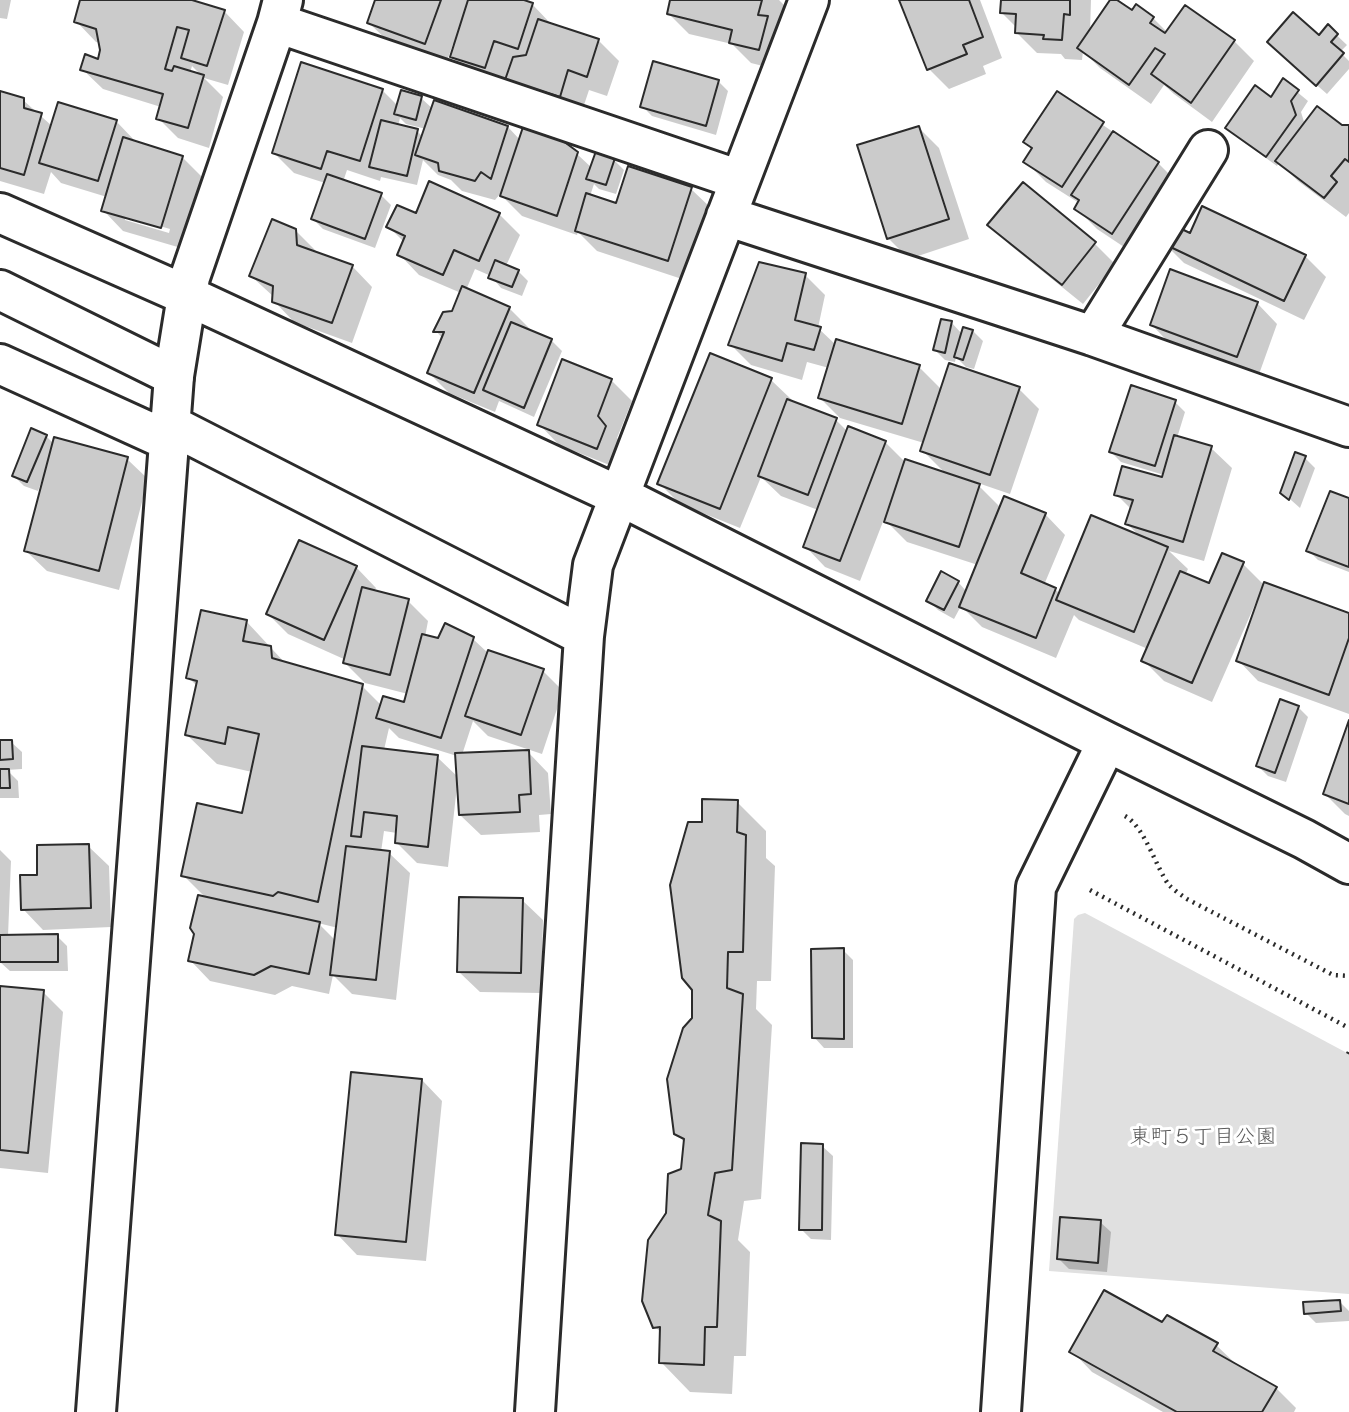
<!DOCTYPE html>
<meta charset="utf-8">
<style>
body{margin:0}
canvas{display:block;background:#fff}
</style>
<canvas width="1349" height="1412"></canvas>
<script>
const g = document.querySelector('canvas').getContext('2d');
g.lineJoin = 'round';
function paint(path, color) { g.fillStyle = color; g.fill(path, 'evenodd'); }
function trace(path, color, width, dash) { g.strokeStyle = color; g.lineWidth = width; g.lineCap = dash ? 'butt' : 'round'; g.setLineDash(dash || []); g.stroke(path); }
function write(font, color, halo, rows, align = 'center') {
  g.font = font + ' "Balsamiq Sans","Klee One",sans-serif'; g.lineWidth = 6; g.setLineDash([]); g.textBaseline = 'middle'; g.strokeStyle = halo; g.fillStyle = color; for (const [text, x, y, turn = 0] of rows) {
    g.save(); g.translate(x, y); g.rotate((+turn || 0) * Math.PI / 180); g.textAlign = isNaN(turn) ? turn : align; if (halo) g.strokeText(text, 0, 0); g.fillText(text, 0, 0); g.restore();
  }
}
paint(new Path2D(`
 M1085 913 1349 1054V1294L1049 1271 1074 919 1078 915Z`), '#e0e0e0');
paint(new Path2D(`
 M0 0H11L7 19 0 18Z
 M82 0H186L224 11 244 32 228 85 204 78 223 97 209 148 178 138 158 118 161 107 103 89 82 69 99 61 101 43 96 42 76 21ZM192 66 202 76 190 73Z
 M377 0H519L532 4 552 25 598 40 619 61 607 96 589 90 580 117 528 100 508 81 506 88 472 77 452 57 456 45 453 44 446 64 390 43 369 23Z
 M672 0H779L785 6 779 30V70L751 63 732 44 689 34 668 13Z
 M900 0H980L1002 58 983 66 986 74 949 89 929 69Z
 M1002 0H1091L1090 33 1112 0H1114L1133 13 1153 18 1168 33 1234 41 1254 61 1212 122 1174 94 1164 85 1151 104 1100 68 1083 51 1082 60 1065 59 1061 54 1037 53 1017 33V28L1002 13Z
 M1328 27 1347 45 1340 52 1349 61V69L1327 94 1279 52 1319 37Z
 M718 81 728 91 716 135 652 116 642 106Z
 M1284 81 1308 101 1301 112 1305 125 1349 127V213L1346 217 1298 181 1279 162 1277 166 1238 138 1228 128 1271 99Z
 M382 90 398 106 421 98 433 109 508 127 520 140 577 154 592 168 614 160 624 170 616 194 599 189 594 184 590 196 617 205 691 189 712 209 688 281 597 251 578 232 577 235 522 216 500 194 495 200 462 191 451 180 438 175 423 160 417 185 381 177 380 181 347 170 343 182 381 195 391 205 375 248 323 229 313 219 325 183 294 173 274 153ZM400 118 406 124 426 129 423 137 417 131 398 126Z
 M0 93 23 100 52 126 116 121 136 142 182 157 203 178 181 248 123 231 103 210 107 197 61 183 51 172 44 194 0 181ZM125 216 170 229 169 233 125 220Z
 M1058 94 1158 163 1179 184 1133 253 1097 229 1076 208 1079 203 1046 182 1026 162 1033 150 1026 142Z
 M919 128 939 148 969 239 909 259 888 238Z
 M430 184 499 214 520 235 506 266 518 271 528 281 522 296 501 288 491 276 475 269 466 290 509 308 530 329 529 331 551 340 562 351 534 417 499 401 495 412 449 393 429 373 443 339 436 331 453 313 461 293 419 275 399 254 404 242 389 227 416 215Z
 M1023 184 1095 244 1115 264 1083 304 1010 245 990 224Z
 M295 230 316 251V254L352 266 372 287 352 343 294 322 274 301V297L251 276Z
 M1164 243 1305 256 1326 277 1304 320 1184 263Z
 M805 275 825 295 818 328 836 345 837 341 919 367 942 390 1019 389 1039 409 1010 494 975 482 1001 508 1045 514 1065 535 1044 585 1055 589 1060 594 1141 537 1127 524 1132 510 1116 494 1163 479 1164 475 1121 462 1111 452 1175 402 1185 412 1177 438 1211 448 1232 468 1204 561 1169 551 1188 569 1185 575 1209 585 1243 564 1265 586 1349 615V714L1258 681 1238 660 1259 603 1256 602 1212 702 1164 681 1143 660 1148 649 1079 620 1074 615 1056 658 982 627 961 606 954 619 938 610 928 600 958 582 967 592 978 565 907 542 884 519 860 581 825 567 805 546 818 510 781 496 761 477 740 528 680 504 659 483 711 355 771 380 792 400 791 402 836 420 848 432 885 442 906 463 947 475 922 450 924 443 840 418 820 398 829 368 807 362 802 380 751 365 730 344Z
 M1257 303 1277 324 1258 377 1172 346 1152 325Z
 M951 322 962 334 973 331 983 341 974 369 966 367 956 357 955 362 945 360 935 350Z
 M611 380 632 401 617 438 626 447 617 468 559 445 539 424Z
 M46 436 54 444 127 459 148 479 119 590 47 571 26 551 45 481 42 480 38 491 24 486 14 476Z
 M1305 458 1315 468 1300 508 1282 492Z
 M1349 500V572L1318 560 1308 550Z
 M356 567 376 588 374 592 408 601 428 621 425 637 439 640 473 639 488 653 543 671 563 691 542 754 488 736 473 721 462 755 528 752 548 773 551 814 539 815 540 832 481 835 460 815 459 786H457L448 867 417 863 396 842 397 833 384 831 381 852 389 853 410 873 396 1000 352 994 333 975 329 994 292 986 275 995 210 981 190 960 207 899 183 875 243 815 252 772 217 764 187 735 198 687 188 677 246 621 286 664 362 686 382 706 405 704 408 694 365 683 345 663 346 660 288 634 268 614ZM389 728 399 738 457 756 459 778 437 757 384 750ZM318 923 338 928 336 941Z
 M1298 707 1308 717 1286 782 1268 776 1258 766Z
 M1349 725V816L1345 814 1325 794Z
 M0 742H11L22 752V769L7 770 18 781 19 798H0Z
 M737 802 766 831V858L775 866 771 981H757L756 1009 772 1025 761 1199 744 1201 738 1240 750 1252 746 1356H734L732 1394 690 1392 661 1362 662 1333 655 1327 667 1214 682 1171 685 1143 676 1133 694 1019 704 824Z
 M88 846 109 866 111 927 43 930 23 909 39 876Z
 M0 850 11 861 8 936H57L67 946 68 971H10L0 962Z
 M522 900 543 920 541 993 480 992 459 972Z
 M843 950 853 960V1048H824L814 1037Z
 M0 988 43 992 63 1012 48 1173 0 1168Z
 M422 1080 442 1101 426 1261 357 1255 337 1234Z
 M822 1146 833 1156 831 1240 811 1239 801 1229Z
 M1100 1222 1111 1232 1107 1272 1069 1269 1059 1259Z
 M1339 1301 1349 1311V1321L1316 1323 1306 1313Z
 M1163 1325 1216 1345 1237 1365 1276 1388 1296 1408 1294 1412H1163L1092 1372 1072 1351Z`), '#0003');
const building = new Path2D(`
 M80 0H192L225 10 207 66 181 58 189 30 177 27 165 69 172 71 174 66 204 75 188 128 156 119 163 94 80 70 85 54 98 59 100 50 96 29 74 22Z
 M375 0H441L425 44 367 23Z
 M468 0H524L533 3 518 49 494 41 485 68 450 57Z
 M670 0H762L758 15 768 16 759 50 729 43 732 30 667 14Z
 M899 0H969L983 37 963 45 967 54 927 70Z
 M1001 0H1070V15L1064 14 1062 40 1043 39 1044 35 1015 33 1016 14 1000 13Z
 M1110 0H1117L1132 10 1136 4 1154 17 1150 23 1165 33 1185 5 1235 40 1191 103 1151 74 1165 54 1155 48 1129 85 1077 48Z
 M1293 12 1319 35 1328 24 1338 34 1331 42 1344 53 1316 86 1267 42Z
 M538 19 599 39 587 77 568 70 560 97 505 80 513 57 526 55Z
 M653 61 719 80 706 126 640 107Z
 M301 62 383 89 360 161 327 151 321 169 272 153Z
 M1283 78 1299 90 1291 101 1296 115 1266 157 1225 128 1255 85 1271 97Z
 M401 90 422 96 416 120 394 114Z
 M0 91 24 98V108L42 113 24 175 0 168Z
 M1057 91 1104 122 1062 187 1023 162 1032 148 1023 142Z
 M434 100 508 126 491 179 481 172 475 181 439 171 438 163 415 155Z
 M58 102 117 120 98 181 39 163Z
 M1317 106 1342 125H1349V162L1345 159 1331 176 1337 182 1324 198 1275 161Z
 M381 120 418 129 407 176 369 167Z
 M524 124 555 135 578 152 557 216 500 196Z
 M919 126 949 219 887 239 857 145Z
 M1113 131 1159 162 1112 234 1074 209 1079 200 1071 195Z
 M123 137 183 156 161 228 101 211Z
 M596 151 615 158 606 185 586 179Z
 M628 166 692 187 668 261 575 231 586 193 616 203Z
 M327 174 382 193 365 239 311 219Z
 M429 181 500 213 479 261 454 250 443 275 397 255 405 236 386 227 397 205 416 213Z
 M1023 182 1096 242 1062 285 987 225Z
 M1202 206 1306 255 1284 301 1162 243 1171 224 1190 233Z
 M272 219 296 229 297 245 353 265 332 323 272 302 273 286 249 276Z
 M495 260 519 270 512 287 488 278Z
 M759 262 806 273 795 320 821 327 814 350 787 343 782 361 728 345Z
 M1170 269 1258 302 1237 357 1150 325Z
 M462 286 510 307 474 393 427 373 444 332H433L443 312 452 311Z
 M941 319 952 321 945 353 933 350Z
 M511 322 552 339 524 408 483 390Z
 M963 327 973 330 963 360 954 357Z
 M836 339 920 365 902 424 818 398Z
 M710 353 772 378 720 509 657 484Z
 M562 359 612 379 598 416 606 426 597 449 537 425Z
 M949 363 1020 387 990 475 920 451Z
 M1131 385 1176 400 1155 466 1109 452Z
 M787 399 837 418 808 495 758 476Z
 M848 426 886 441 840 561 803 547Z
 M31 428 47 435 27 482 12 476Z
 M1174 435 1212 446 1183 542 1125 524 1133 500 1114 495 1122 466 1162 477Z
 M54 437 128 457 99 571 24 551Z
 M1295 452 1306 456 1289 500 1280 493Z
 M905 459 980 484 959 547 884 522Z
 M1330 491 1349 498V567L1306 551Z
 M1004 496 1046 513 1021 573 1056 588 1036 638 959 607Z
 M1091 515 1168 547 1134 632 1056 600Z
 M299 540 357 566 324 640 266 614Z
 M1222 553 1244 562 1192 683 1141 661 1180 571 1209 583Z
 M941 571 959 581 944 610 926 601Z
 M1264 582 1349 613V638L1329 695 1236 661Z
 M362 587 409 599 390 675 343 663Z
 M201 610 247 620 243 641 271 646 272 658 363 684 318 902 278 892 273 896 181 876 197 803 242 813 259 734 228 727 225 744 185 735 197 681 186 678Z
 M445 623 474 637 441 738 376 718 383 696 404 702 422 634 438 638Z
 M488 650 544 669 521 735 465 716Z
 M1280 699 1299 706 1275 773 1256 766Z
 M1349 720V804L1323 794Z
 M0 740H12L13 759 0 760Z
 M362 746 438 755 428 847 395 843 397 816 364 812 361 837 351 836Z
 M529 750 531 794 519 795 520 812 459 815 455 753Z
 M0 769H9L10 788H0Z
 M702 799 738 800 737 832 746 835 743 952H728L727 988 743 994 732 1170 715 1173 708 1215 721 1221 717 1327H705L704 1365 659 1363 660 1327 653 1328 642 1301 648 1240 666 1213 668 1174 681 1169 684 1139 674 1134 667 1079 683 1028 692 1018V990L682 978 670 885 688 822H702Z
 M89 844 91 908 21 910 20 875H37V845Z
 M346 846 390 851 376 980 330 975Z
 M198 895 320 922 309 974 271 966 254 975 188 961 194 934 190 928Z
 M459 897 523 898 521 973 457 972Z
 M58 934V962H0V935Z
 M844 948V1039L812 1038 811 949Z
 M0 986 44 990 28 1153 0 1150Z
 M351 1072 422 1079 406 1242 335 1235Z
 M801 1143 823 1144 822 1230H799Z
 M1060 1217 1101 1220 1098 1263 1057 1259Z
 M1104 1290 1162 1322 1167 1315 1218 1343 1213 1351 1277 1387 1262 1412H1177L1069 1352Z
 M1340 1300 1341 1311 1304 1314 1303 1302Z`);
paint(building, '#cbcbcb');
trace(building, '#2b2b2b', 2);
const street = new Path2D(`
 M277 23 740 180
 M0 213 188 296 636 504 1107 742 1304 839 1349 864
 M726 216 1093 336 1349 427
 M1093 336 1208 150
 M0 364 169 441
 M171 425 584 636 535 1412
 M584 636 593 565 809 0
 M96 1412 174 376 190 277 277 23 283 0
 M1001 1412 1036 887 1107 742`);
const secondary = new Path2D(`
 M0 290 174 376`);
trace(street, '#2b2b2b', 44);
trace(secondary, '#2b2b2b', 44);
trace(new Path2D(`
 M1125 816C1145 827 1156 868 1169 885 1174 890 1181 895 1187 899L1333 975 1349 976
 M1090 890 1349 1028
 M1348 1054 1349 1052`), '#2b2b2b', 4.5, [2, 5]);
trace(street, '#fff', 38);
trace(secondary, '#fff', 38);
write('21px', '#585858', '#fff', [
 ["東町５丁目公園",1203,1138]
]);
</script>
